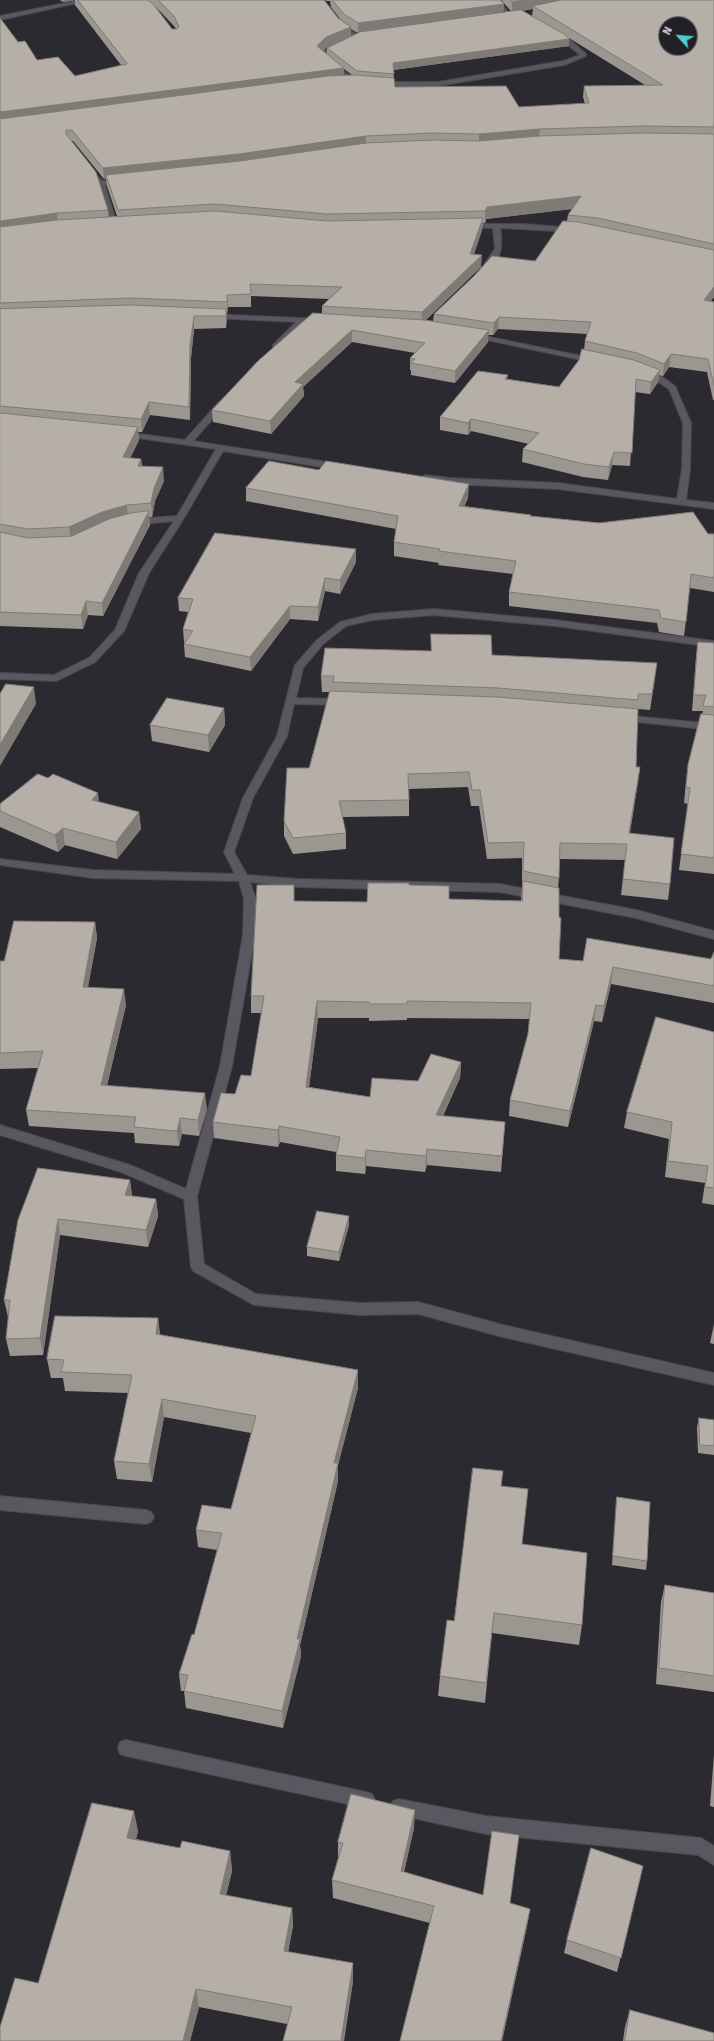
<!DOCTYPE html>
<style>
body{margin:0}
#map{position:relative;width:714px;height:2041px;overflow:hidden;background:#2c2a31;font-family:Signika,sans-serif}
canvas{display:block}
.north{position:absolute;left:658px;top:16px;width:40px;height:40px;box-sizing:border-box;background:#222027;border:1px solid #69686e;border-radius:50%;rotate:296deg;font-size:11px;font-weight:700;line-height:16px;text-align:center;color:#d4d3d8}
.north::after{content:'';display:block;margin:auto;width:14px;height:18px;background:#52ccd0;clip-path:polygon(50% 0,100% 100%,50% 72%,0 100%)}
</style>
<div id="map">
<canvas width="714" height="2041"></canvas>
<div class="north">N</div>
</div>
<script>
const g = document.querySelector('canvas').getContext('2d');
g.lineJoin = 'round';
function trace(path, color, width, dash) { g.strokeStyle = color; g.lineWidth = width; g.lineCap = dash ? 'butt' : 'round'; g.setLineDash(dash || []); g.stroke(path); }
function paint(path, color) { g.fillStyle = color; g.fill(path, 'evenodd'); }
const street = new Path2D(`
 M80 0H91L0 20V16Z
 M318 0H324L343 25 359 36V40L331 51 325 56 356 81V83H352L319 56 327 49 354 38 339 27Z
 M493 0H499L512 17H508Z
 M556 31 568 38 586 54V56L564 65 438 86H380L377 84 380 82H438L563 61 580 55 554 34Z
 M96 175 103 181 123 179 126 181 105 185 117 225 112 224 98 183 93 177Z
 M466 224H523L574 228 577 230 574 232 500 228C503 243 502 264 485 271L481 269 495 249 493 228 464 227V225Z
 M209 314 319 319 323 321 319 323H304L276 349H273V345L296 322 212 318 208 316Z
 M470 333 596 359 600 361 596 363 473 337H470Z
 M642 370 658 374 675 386 691 423 690 469 686 500 714 503V509L558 489 450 484 425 481 421 478 425 475 450 478 558 483 677 499 682 469 683 423 669 389 652 378 642 374Z
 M219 402 226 404 193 441 340 464 344 467 340 470 223 451 184 518 149 573 124 631 95 662 56 681 0 679V673L54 675 89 658 115 630 139 573 174 521 134 525 130 522 134 519 177 516 216 449 123 436 119 434 123 432 185 440Z
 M434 609 555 620 714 641V647L555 626 434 615 372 620 346 626 323 644 303 668 296 698 344 699 349 702 344 705 294 704 287 736 253 798 234 852 247 875 298 879 500 884 636 910 714 931V939L636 918 500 892 298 887 250 882 256 899 255 935 232 1066 197 1196 204 1264 256 1294 360 1303 418 1302 503 1325 714 1373V1385L503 1337 418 1314 360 1315 254 1305 193 1271 191 1267 184 1199 121 1172 0 1135V1125L130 1165 186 1189 220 1066 243 935 244 899 239 881 93 878 0 865V859L93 870 235 874 224 852 243 798 277 736 295 665 317 640 340 622 372 614Z
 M622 715 714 724V730L618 720 617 718 618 716Z
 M0 1496 146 1510 151 1512 154 1517 151 1522 146 1524 0 1510Z
 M126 1740 366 1792 372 1794 375 1800 372 1806 366 1808 126 1756 120 1754 118 1748 120 1742Z
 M399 1799 486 1816 701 1838 714 1846V1865L698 1855 486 1834 399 1815 393 1813 390 1807 393 1801Z`);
trace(street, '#4a484e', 2);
paint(street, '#595760');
paint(new Path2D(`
 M60 0H324L338 18 341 20 331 7 330 1H327L325 0H500L504 4 503 13 511 11 501 0H714V297L711 301 714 302V400H713L707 372 669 367 663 376 659 375 658 382 650 394 635 392 630 466 612 465 608 480 583 477 522 462 523 449 529 444 471 431 468 435 440 430V417L508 375 507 379 559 387 579 360 584 350 585 341 587 334 498 329 493 335H488V342L455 383 411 375V370H410V358L415 353 352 342 303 387 304 396 271 434 213 422 212 410 322 314V306L329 299 251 296V307H228L227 314H226V328L194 329 191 358 190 420 150 415 142 432H138L139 440 130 458 141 459 142 466 164 481 155 501 152 517H149L150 525 103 616 88 615 83 629 0 626V18L18 42 37 60 75 76 121 65 75 5V0L63 2ZM156 7 174 26 176 29H172ZM533 9 532 16 540 20 522 11ZM351 29 358 33 351 36ZM569 38 645 85 584 86 583 97 585 104 519 107 395 87 393 70 569 46ZM339 43 327 48V54L323 51 326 48ZM344 69 352 75H344ZM71 141H73L104 179H106L107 186 117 216 109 217 108 210ZM572 209 568 215 567 221 535 261 434 314 433 321 426 320 481 267 474 254 482 230 483 223H485L486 219Z
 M246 488 468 498 464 506 531 515V516L714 534V592L690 588 684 636 659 632 657 623 509 606V592L513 574 438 565 439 563 394 556V542L396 529 246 501Z
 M356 562 340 594 325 591 318 621 290 619 251 671 185 657 184 644 185 642H184L183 629 188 612 179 611 178 598Z
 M431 634 492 655 655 678 650 710 638 709 636 767H640L630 833 670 884 668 900 621 895 625 860 559 859V878L558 888 559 959 583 961 711 959 714 952V1003L611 984 602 1022 594 1021 568 1127 509 1116 510 1100 528 1034 530 1019 407 1018V1020L369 1021V1018H318L309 1087 370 1097 418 1081 461 1062 460 1078 443 1116 505 1122 501 1172 427 1165 425 1172 366 1166 365 1174 336 1171V1152L280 1142 278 1147 214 1138 213 1122 235 1094 251 1076 262 1013H251V996L294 901 367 902 409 885 449 899 521 901 522 887V858L487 859 479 806H471L468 787 409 789V816L342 817 346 833V849L293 854 284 836V821L309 768 330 692H322L321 676 431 651Z
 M698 642 714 643V874L679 870 688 804 684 803 686 781 688 765 703 711H692L696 658Z
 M224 708 225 725 209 752 152 741 150 725Z
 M99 802 139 812 141 829 117 859 65 845 58 852 0 827V804Z
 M95 922 97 938 88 987 126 1005 107 1086 207 1109 199 1136 182 1134 179 1146 135 1143 134 1133 29 1126 26 1110 38 1068 0 1069V961H4Z
 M714 1032V1205L702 1203 705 1183 665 1177 669 1139 624 1128 627 1112Z
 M38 1168 130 1180 132 1196 156 1199 158 1216 148 1247 60 1235 43 1355 10 1356 6 1339 9 1317H8L4 1300Z
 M349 1225 339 1261 307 1256V1247Z
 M158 1318 160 1335 358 1388 338 1465V1481L300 1645 301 1656 283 1728 186 1708 184 1691H181L179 1674 194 1635 217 1550 198 1547 196 1530 231 1509 251 1433 164 1417 152 1482 117 1479 114 1461 128 1393 65 1391 63 1378H51L47 1359Z
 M714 1324V1344L710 1343Z
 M699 1418 714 1420V1455L698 1453 697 1427Z
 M501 1486 522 1544 582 1625 579 1645 492 1633 485 1703 438 1696 440 1676 454 1621Z
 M617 1497 647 1561 646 1570 612 1565 616 1506Z
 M665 1585 714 1593V1692L656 1684 661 1602Z
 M714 1754V1807L710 1806Z
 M414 1828 404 1872 530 1909 527 1926 502 2041H400L430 1923 333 1898 332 1880 338 1858V1842Z
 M138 1831 136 1839 180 1848 230 1851 232 1871 226 1895 292 1908 293 1926 288 1952 353 1963V1981L344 2041 287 2024 199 2007 190 2041H0Z
 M643 1866 617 1972 564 1953 567 1940Z
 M630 2010 714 2041H623L625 2027Z`), '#9c9690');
paint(new Path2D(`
 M63 0H75L63 2Z
 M526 0H584L533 6V9L512 12V2Z
 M504 4 503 14 358 33V23Z
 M351 27V38L326 48 318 56 317 46 326 37Z
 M569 39V46L393 70V63Z
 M344 68V79L0 123V112Z
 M540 129 539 140 479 146V134Z
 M366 136V148L240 166 106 175V179H104L103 168Z
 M581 196 580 208 486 219 485 223V211L487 207Z
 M57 213 58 225 0 232V221Z
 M483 218 482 230 470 266V254Z
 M482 255 481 267 421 324 422 312Z
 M714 287V297L702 312 704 300Z
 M227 295 228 307 227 314Z
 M226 309 227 321 226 328Z
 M194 316V329L191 358 190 420 189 407 190 345Z
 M499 317 498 329 493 335 494 323Z
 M352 330V342L303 387 304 396 271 434 270 421 295 382Z
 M489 330 488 342 455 383V371Z
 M671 354 669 367 663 376 664 364Z
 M660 370 658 382 650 394 651 382Z
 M149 402 150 415 142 432 141 419Z
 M471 419V431L468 435V423Z
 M138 427 139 440 124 471 123 457Z
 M614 452 612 465 608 480 609 467Z
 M141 459 143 472 138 466Z
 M163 467 164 481 155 501 152 517 151 503 154 488Z
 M469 484 468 498 459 519V506Z
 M127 505 128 518 71 541 69 527 102 512Z
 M149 511 150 525 103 616 102 603Z
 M356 549V562L340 594V580Z
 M325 578V591L318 621V607Z
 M86 601 88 615 83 629 81 615Z
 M290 606V619L251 671 250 657Z
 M657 663 655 678 650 710 652 694Z
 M34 687 36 704 0 766V745Z
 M224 708 225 725 209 752 208 735Z
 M640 767 638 783 627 849 629 833Z
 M98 793 100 810 92 800Z
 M139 812 141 829 117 859 116 842Z
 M63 828 65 845 58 852 55 835Z
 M95 922 97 938 85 1002 83 987Z
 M613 967 611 984 602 1022 604 1006Z
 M124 989 126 1005 103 1101 101 1085Z
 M317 1001 318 1018 307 1103 306 1087Z
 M596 1005 594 1021 568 1127 570 1111Z
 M461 1062 460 1078 435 1131 436 1115Z
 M205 1093 207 1109 199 1136 198 1120Z
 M180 1118 182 1134 179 1146 177 1131Z
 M279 1126 280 1142 278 1147V1130Z
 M427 1149V1165L425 1172 426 1156Z
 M366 1150V1166L365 1174V1158Z
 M130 1180 132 1197 125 1195Z
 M156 1199 158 1216 148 1247 146 1230Z
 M349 1216V1225L339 1261V1252Z
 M58 1219 60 1235 43 1355 40 1338Z
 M158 1318 160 1337 156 1334Z
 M358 1370V1388L338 1465V1481L300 1645 301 1656 283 1728 282 1711 334 1463Z
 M162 1399 164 1417 152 1482 149 1464Z
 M415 1810 414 1828 400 1889 401 1871Z
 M134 1811 138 1831 130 1857 127 1838Z
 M230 1851 232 1871 222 1913 220 1894Z
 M292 1908 293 1926 285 1970 284 1951Z
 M530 1909 527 1926 502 2041H501Z
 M353 1963V1981L343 2041H341Z
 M196 1989 199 2007 190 2041H183Z`), '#7f7a75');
const building = new Path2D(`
 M78 0H148L153 4 172 29H177L179 27 174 16 158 0H324L338 18 351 27 326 37 317 46 344 68 0 112V18L18 42 25 41 37 60 58 57 75 76 127 64Z
 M333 0H500L504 4 358 23 344 14Z
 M510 0H526L512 2Z
 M562 0H714V127L642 126 540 129 479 134 433 133 366 136 239 154 103 168 72 130H66V134L96 172 108 210 57 213 0 221V119L328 76 354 75 394 78 395 87 506 86 519 107 589 103 584 86 663 85 533 6ZM666 24H690V48H666Z
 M521 10 564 34 569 39 393 63 394 74 357 71 327 48 360 32Z
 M642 133 714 134V244L598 218 568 215 581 196 487 207 485 211 327 214 215 204 118 210 106 175 240 161 366 143 433 140 479 141 540 136Z
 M215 211 327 221 483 218 470 254 482 255 422 312 322 306 342 287 250 284 251 294 227 295V302L131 298 0 303V227L57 220Z
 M563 221 578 222 714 250V287L704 300 714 302V386L708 359 671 354 664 364 637 353 585 341 591 322 499 317 494 323 434 314 474 276 492 256 535 261Z
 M131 305 226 309V316H194L190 345 189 407 149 402 141 419 0 406V309Z
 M313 313 424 320 489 330 455 371 411 363 415 359 410 358 425 343 352 330 295 382 303 384 270 421 212 410 258 361Z
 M582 349 634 360 660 370 651 382 636 379 632 453 614 452 609 467 584 464 523 449 539 433 471 419 468 423 440 417 478 371 508 375 505 379 559 387 579 360Z
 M0 413 138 427 123 457 141 459 138 466 163 467 154 488 151 503 127 505 102 512 69 527 28 529 0 524Z
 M269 461 319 470 326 461 469 484 459 506 531 515 530 516 599 523 693 512 708 534H714V578L691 574 686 622 661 618 659 610 509 592 516 561 439 551 440 549 394 542 398 516 246 488Z
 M149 511 102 603 86 601 81 615 0 612V532L28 538 72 536 109 519 131 513Z
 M215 533 356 549 340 580 325 578 318 607 290 606 250 657 184 644 193 631 183 629 193 599 178 598Z
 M431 634 491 635 492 655 657 663 652 694H638V700L498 688 333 682 334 676H321L325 648 431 651Z
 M698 642 714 643V707L703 706 706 695H694Z
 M6 684 34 687 0 745V694Z
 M330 691 498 697 638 709 636 767H640L629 833 674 838 670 884 623 879 627 844 560 843 559 878 523 871 524 842 488 843 480 790H472L469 772 408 774 409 800 339 801 346 833 293 838 284 821 287 768H309Z
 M167 698 224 708 208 735 150 725Z
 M701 714 714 715V858L681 854 690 788 686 787 688 765Z
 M38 774 48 778 53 774 98 793 92 800 139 812 116 842 63 828 55 835 0 811V804Z
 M523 881 559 888V917L561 918 559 959 583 961 587 938 711 959 714 952V986L613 967 604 1006 596 1005 570 1111 510 1100 528 1034 531 1003 407 1001V1004H369V1002L317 1001 306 1087 370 1097 372 1078 418 1081 431 1054 461 1062 436 1115 505 1122 502 1156 427 1149 426 1156 366 1150 365 1158 336 1155 340 1137 279 1126 278 1130 213 1122 221 1093 235 1094 241 1075 251 1076 264 996H251L257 885H294V901L367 902 368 883H409V885L449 886V899L522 901Z
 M14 921 95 922 83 987 124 989 101 1085 205 1093 198 1120 180 1118 177 1131 134 1127 136 1117 26 1110 43 1051 0 1053V961H4Z
 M656 1017 714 1032V1188L705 1187 708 1166 668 1161 672 1122 627 1112Z
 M38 1168 130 1180 125 1195 156 1199 146 1230 58 1219 40 1338 6 1339 10 1300H4L18 1220Z
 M317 1211 349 1216 339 1252 307 1247Z
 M55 1316 158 1318 156 1334 358 1370 334 1463H338L297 1639H300L282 1711 184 1691 188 1675 179 1674 192 1634 194 1635 222 1533 196 1530 202 1505 231 1509 256 1416 162 1399 149 1464 114 1461 132 1375 61 1372 64 1360 47 1359Z
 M699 1418 714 1420V1446L700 1445Z
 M473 1468 503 1471 501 1486 528 1489 522 1544 587 1553 582 1625 494 1613 486 1683 440 1676 447 1620 454 1621Z
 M617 1497 650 1502 647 1561 613 1556Z
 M665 1585 714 1593V1676L659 1668Z
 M351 1794 415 1810 401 1871 483 1895 492 1831 519 1835 510 1903 530 1909 501 2041H400L434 1906 332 1880 343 1843 338 1842Z
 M92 1803 134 1811 127 1838 180 1848 182 1841 230 1851 220 1894 292 1908 284 1951 353 1963 341 2040 344 2041H283L292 2007 196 1989 183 2041H0V2027L15 1978 38 1983Z
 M591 1848 643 1866 621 1958 567 1940Z
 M630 2010 714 2033V2041H625Z`);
paint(building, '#b5afa7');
trace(building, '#7f7a75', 1);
</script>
